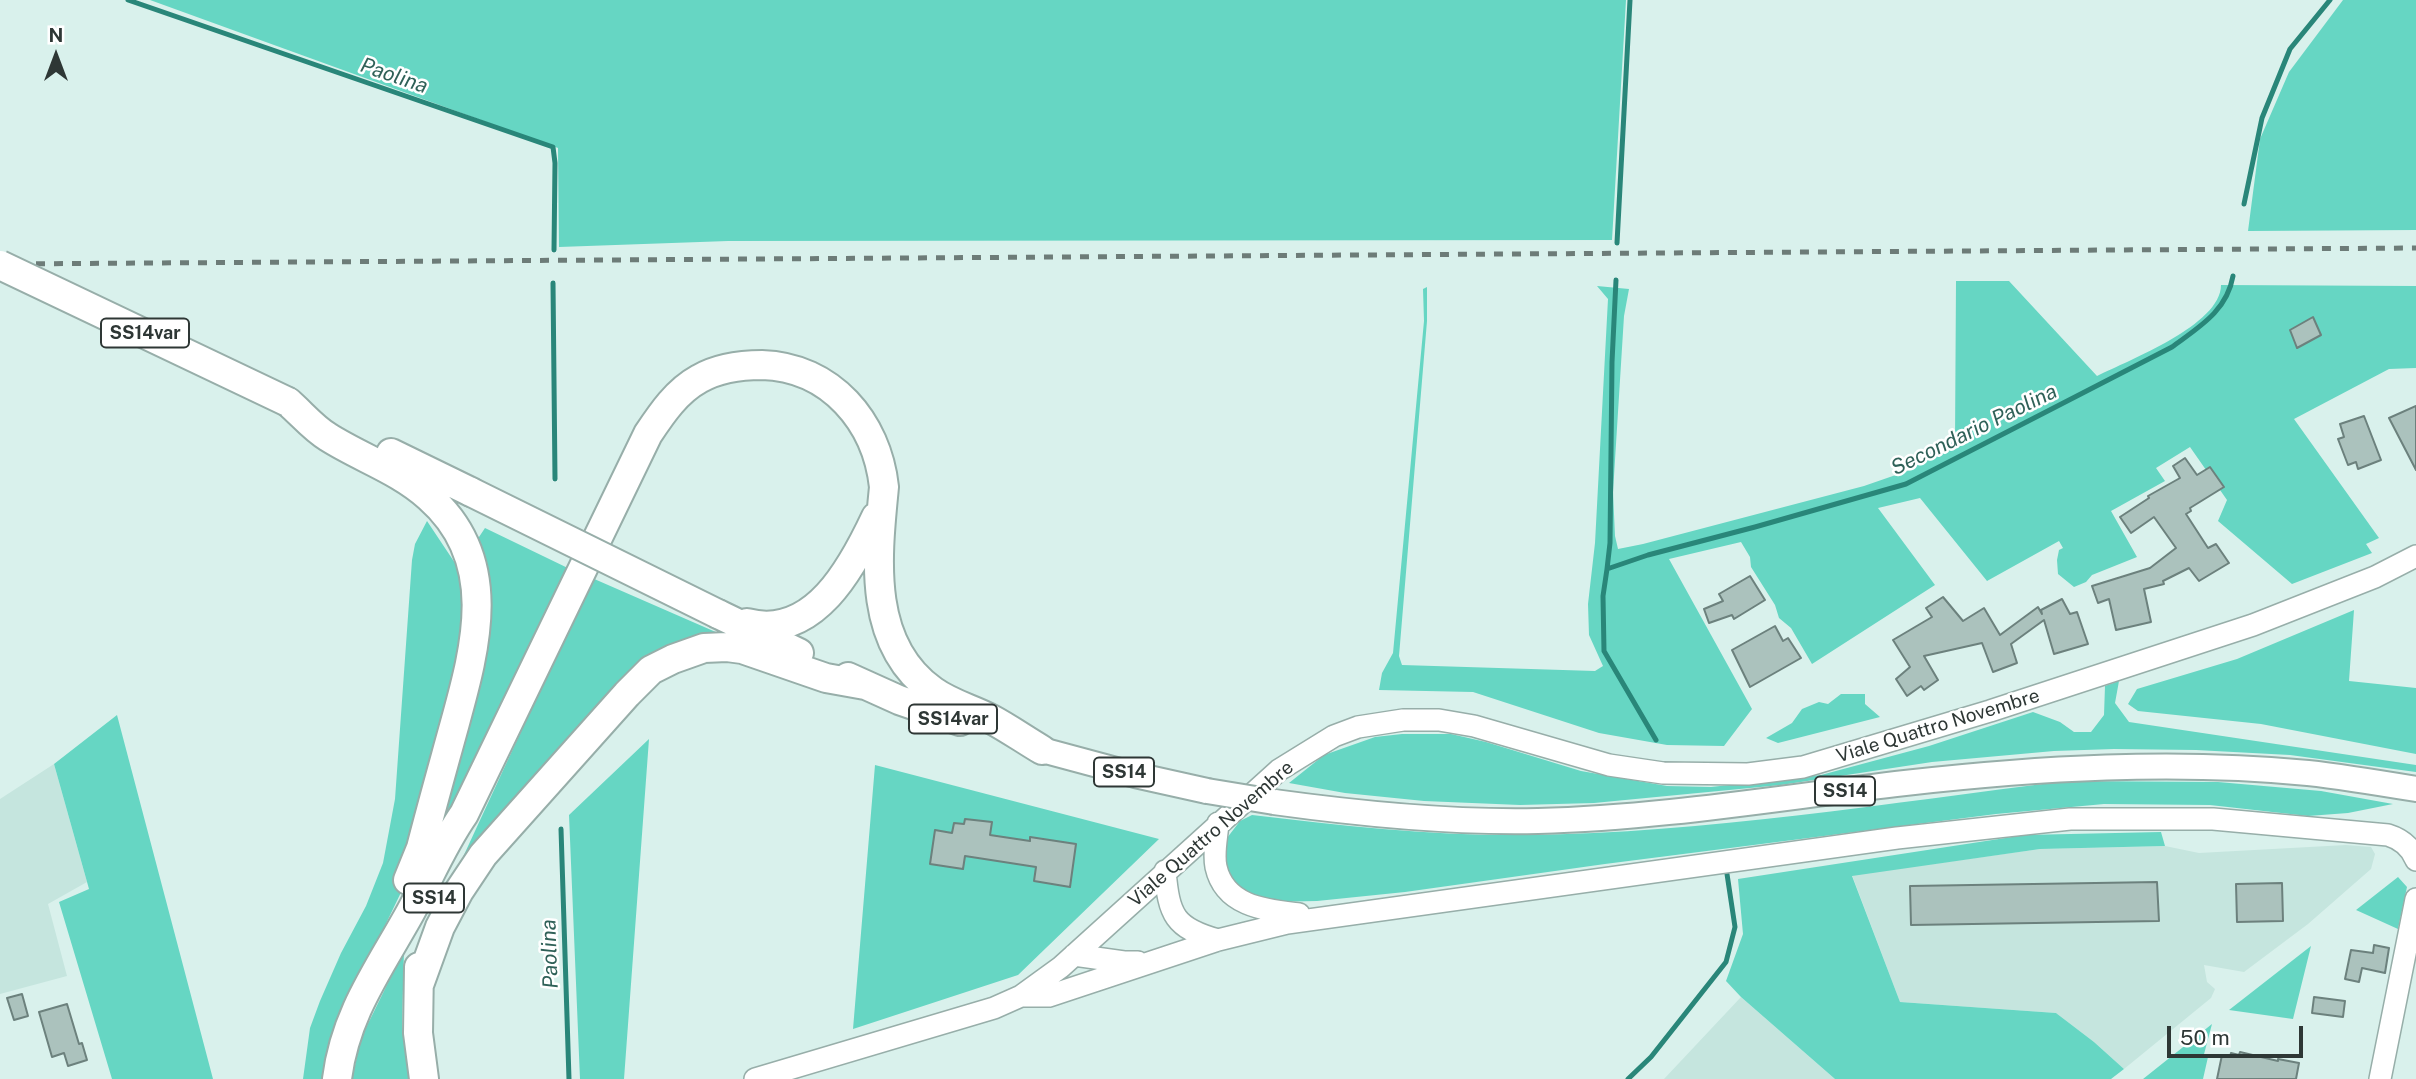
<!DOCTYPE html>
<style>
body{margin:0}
#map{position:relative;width:2416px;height:1079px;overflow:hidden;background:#d9f1ec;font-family:"Public Sans",sans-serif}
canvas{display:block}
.north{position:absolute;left:21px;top:21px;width:70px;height:70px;-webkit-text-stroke:5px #fff;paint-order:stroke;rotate:0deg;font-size:19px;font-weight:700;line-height:28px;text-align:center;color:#2e3735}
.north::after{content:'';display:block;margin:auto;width:24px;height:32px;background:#2e3735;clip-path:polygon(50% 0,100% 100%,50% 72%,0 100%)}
.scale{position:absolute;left:2167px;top:1026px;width:136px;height:32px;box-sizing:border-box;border:4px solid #2e3735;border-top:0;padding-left:9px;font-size:21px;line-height:24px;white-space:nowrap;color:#2e3735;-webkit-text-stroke:5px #fff;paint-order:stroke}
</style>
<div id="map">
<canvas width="2416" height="1079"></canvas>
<div class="north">N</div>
<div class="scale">50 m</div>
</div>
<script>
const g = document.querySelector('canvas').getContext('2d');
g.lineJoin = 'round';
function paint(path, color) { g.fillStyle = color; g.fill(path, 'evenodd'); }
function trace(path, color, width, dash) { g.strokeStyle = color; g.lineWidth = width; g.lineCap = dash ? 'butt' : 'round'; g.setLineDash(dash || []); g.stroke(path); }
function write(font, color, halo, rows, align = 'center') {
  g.font = font + ' "Public Sans",sans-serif'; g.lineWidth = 5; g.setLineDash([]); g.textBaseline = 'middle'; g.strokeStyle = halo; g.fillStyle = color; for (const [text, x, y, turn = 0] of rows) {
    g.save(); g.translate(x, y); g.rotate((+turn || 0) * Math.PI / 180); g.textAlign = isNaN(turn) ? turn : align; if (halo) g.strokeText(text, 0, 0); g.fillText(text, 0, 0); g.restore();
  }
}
paint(new Path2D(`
 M54 764 87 882 48 904 67 976 0 994V799Z
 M2346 845 2371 847 2375 854 2371 869 2308 924 2244 972 2204 965 2207 982 2215 989 2211 998 2124 1069 2094 1042 2056 1013 1900 1002 1852 875 2040 849 2165 846 2199 853Z
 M1741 997 1835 1079H1664Z`), '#c5e5de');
paint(new Path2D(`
 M150 0H1626L1612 240 728 241 559 247 558 148Z
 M2343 0H2416V230L2248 231 2260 139 2289 72Z
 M1956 281H2009L2097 376C2129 360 2221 325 2221 285L2416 286V368L2389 369 2294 419 2379 538 2366 544 2372 553 2292 584 2218 521 2227 500 2190 447 2156 468 2165 481 2111 511 2137 557 2092 575 2086 582 2074 587 2058 574 2057 560 2059 550 2063 548 2059 541 1987 581 1920 498 1878 508 1935 585 1812 664 1791 628 1779 618 1775 605 1751 567 1750 557 1741 542 1669 559 1752 709 1724 746 1667 745 1599 733 1473 692 1379 690 1382 673 1393 653 1424 321 1423 289 1427 287V321L1399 656 1402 665 1595 671 1603 666 1589 635 1588 604 1595 543 1608 299 1597 286 1629 289 1624 316 1613 492 1615 536 1618 549 1643 544 1864 486 1913 469 1930 453 1955 441Z
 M427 521 455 563 465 586 464 638 406 882 368 961 326 1079H303L310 1028 320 1001 341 953 366 906 383 863 395 799 412 560 415 544Z
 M485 528 574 571 436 846 445 791 471 534 479 537Z
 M592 578 718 633 655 656 623 684 463 857Z
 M2354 610 2349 681 2416 688V754L2261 724 2138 711 2128 704 2137 689 2237 659Z
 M2119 681 2115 703 2129 722 2416 765V772L2290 755 2196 750 2114 749 2054 751 1932 762 1781 785 1594 803 1520 805 1424 801 1345 793 1289 783 1324 755 1375 737 1402 734H1451L1486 742 1581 771 1667 786 1711 787 1821 775 1929 746 2033 712 2060 722 2074 732H2091L2104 715 2105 686Z
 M1841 694H1865V704L1880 717 1778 743 1766 738 1792 723 1802 709 1819 702 1828 704Z
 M117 715 213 1079H112L59 902 89 889 54 764Z
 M649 739 624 1079H580L569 815Z
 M875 765 1159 839 1018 975 853 1029Z
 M2066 781 2218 782 2321 791 2393 804 2348 813 2308 816 2210 805 2104 804 1996 814 1605 864 1405 892 1317 901 1267 902 1243 896 1229 879 1223 855 1227 838 1240 821 1252 815C1343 826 1435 836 1527 835 1705 833 1889 803 2066 781Z
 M2161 832 2165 846 2040 849 1852 876 1900 1002 2056 1013 2094 1042 2124 1069 2111 1079H1835L1741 997 1726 981 1743 934 1738 879 2025 835Z
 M2398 877 2407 887 2398 929 2356 910Z
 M2311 946 2293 1019 2229 1010Z
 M404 950 402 1028 409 1079H352L361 1038Z
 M2212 1024 2203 1058 2208 1057 2203 1079H2143Z`), '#66d6c3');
trace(new Path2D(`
 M128 0 553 147 555 163 554 250
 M2244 204 2262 118 2290 49 2330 0
 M1617 243 1630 0
 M553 283 555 479
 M1607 569 1610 543 1612 362 1616 280
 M1656 740 1604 651 1603 596 1607 569 1648 555 1755 527 1906 484 2172 347C2199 327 2227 311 2233 276
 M561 829 569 1079
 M1628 1079 1651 1057 1726 962 1735 927 1727 874`), '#298679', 5);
const building = new Path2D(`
 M2313 317 2321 335 2297 348 2290 330Z
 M2416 406V470L2389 418Z
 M2364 416 2381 460 2358 469 2356 462 2348 465 2338 439 2344 437 2340 424Z
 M2185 458 2197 475 2210 467 2224 487 2190 508 2191 511 2186 514 2208 548 2216 544 2229 563 2199 581 2189 568 2163 581 2164 584 2144 589 2151 622 2116 630 2109 599 2098 603 2092 586 2150 568 2176 548 2154 517 2131 533 2120 517 2149 498 2148 496 2180 478 2173 466Z
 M1750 576 1765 600 1734 619 1732 615 1709 623 1704 609 1723 601 1719 594Z
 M1943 597 1963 621 1984 608 2000 635 2038 607 2042 614 2041 610 2062 599 2070 614 2077 612 2088 644 2054 654 2044 620 2011 644 2017 663 1993 672 1982 643 1924 656 1938 680 1924 690 1921 686 1907 696 1896 679 1910 667 1893 640 1932 617 1926 608Z
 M1775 626 1783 641 1788 638 1801 658 1750 687 1732 650Z
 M965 819 992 822 990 835 1030 841V837L1076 844 1070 887 1034 881 1036 867 965 856 963 869 930 864 935 830 952 833 954 823 964 824Z
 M2157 882 2159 921 1911 925 1910 886Z
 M2282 883 2283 921 2237 922 2236 884Z
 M2374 945 2389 948 2385 973 2362 968 2359 982 2345 979 2351 950 2373 953Z
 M22 994 28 1016 14 1020 7 998Z
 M2314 997 2345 1001 2343 1017 2312 1013Z
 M67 1004 79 1044 82 1043 87 1060 68 1066 64 1053 52 1057 39 1012Z
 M2240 1052 2278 1061V1059L2299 1063 2296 1079H2217L2222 1055 2230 1057 2231 1053 2239 1055Z`);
paint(building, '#abc2bd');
trace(building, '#6c817d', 2);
const secondary = new Path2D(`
 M1218 823C1217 837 1213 853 1216 867 1225 907 1266 910 1299 914
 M1165 871C1169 915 1174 928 1218 940
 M1074 955 1124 962H1138
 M1021 996H1049L1218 940 1287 923 1897 838 2070 819H2213L2388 835C2401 839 2411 847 2416 860
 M755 1079 994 1008 1021 996 1061 967 1279 770 1334 736 1358 727 1403 720H1439L1474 726 1609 765 1663 773 1748 774 1803 767 1990 711 2253 625 2375 577 2416 556
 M2380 1079 2416 899`);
const primary = new Path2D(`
 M1042 750 1135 775 1207 791
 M1274 802C1361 814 1450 823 1538 821 1661 818 1783 797 1905 783 2038 768 2174 760 2308 773 2344 777 2380 783 2416 789`);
const highway = new Path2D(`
 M288 402C301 413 313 428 328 437 361 458 399 470 429 497 502 561 475 650 453 730 442 770 431 809 421 848L408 880
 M391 453 471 492
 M718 614 799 653
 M747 623C814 641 853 566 876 517
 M848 677 899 700 960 721
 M419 967 418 1033 424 1079
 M419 985 440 927 459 891 483 855 627 694 651 670 673 659 704 648 727 647 742 649 826 678 865 685
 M337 1079C345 1014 379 969 410 913 429 879 441 847 464 814L648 434C662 413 677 391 699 379 718 368 741 365 762 365 831 367 877 422 884 487 877 558 867 644 933 691 951 704 972 709 991 719 1008 728 1025 740 1042 750`);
trace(secondary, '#97aea9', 24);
trace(primary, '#97aea9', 28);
trace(highway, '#97aea9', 32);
trace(secondary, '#fff', 21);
trace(primary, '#fff', 24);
trace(highway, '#fff', 28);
trace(new Path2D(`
 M0 264 2416 248`), '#6d7c78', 5, [9, 9]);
const primaryBridge = new Path2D(`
 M1207 791 1274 802`);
const highwayBridge = new Path2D(`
 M0 265 288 402
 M471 492 718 614`);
trace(primaryBridge, '#97aea9', 28, []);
trace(highwayBridge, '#97aea9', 32, []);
trace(primaryBridge, '#fff', 24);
trace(highwayBridge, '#fff', 28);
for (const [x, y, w] of [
 [145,333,88],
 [953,719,88],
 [1124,772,60],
 [1845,791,60],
 [434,898,60]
]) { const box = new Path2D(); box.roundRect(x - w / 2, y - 14.5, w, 29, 5); g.fillStyle = '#fff'; g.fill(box); trace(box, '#2e3735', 2); }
write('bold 18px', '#2e3735', null, [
 ["SS14var",145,333],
 ["SS14var",953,719],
 ["SS14",1124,772],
 ["SS14",1845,791],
 ["SS14",434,898]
]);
write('19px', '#2e3735', '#fff', [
 ["Viale Quattro Novembre",1938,726,-17],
 ["Viale Quattro Novembre",1211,834,-41]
]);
write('italic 21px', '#2f6158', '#fff', [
 ["Paolina",394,76,19],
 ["Secondario Paolina",1974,430,-26],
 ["Paolina",550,954,-92]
]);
</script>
